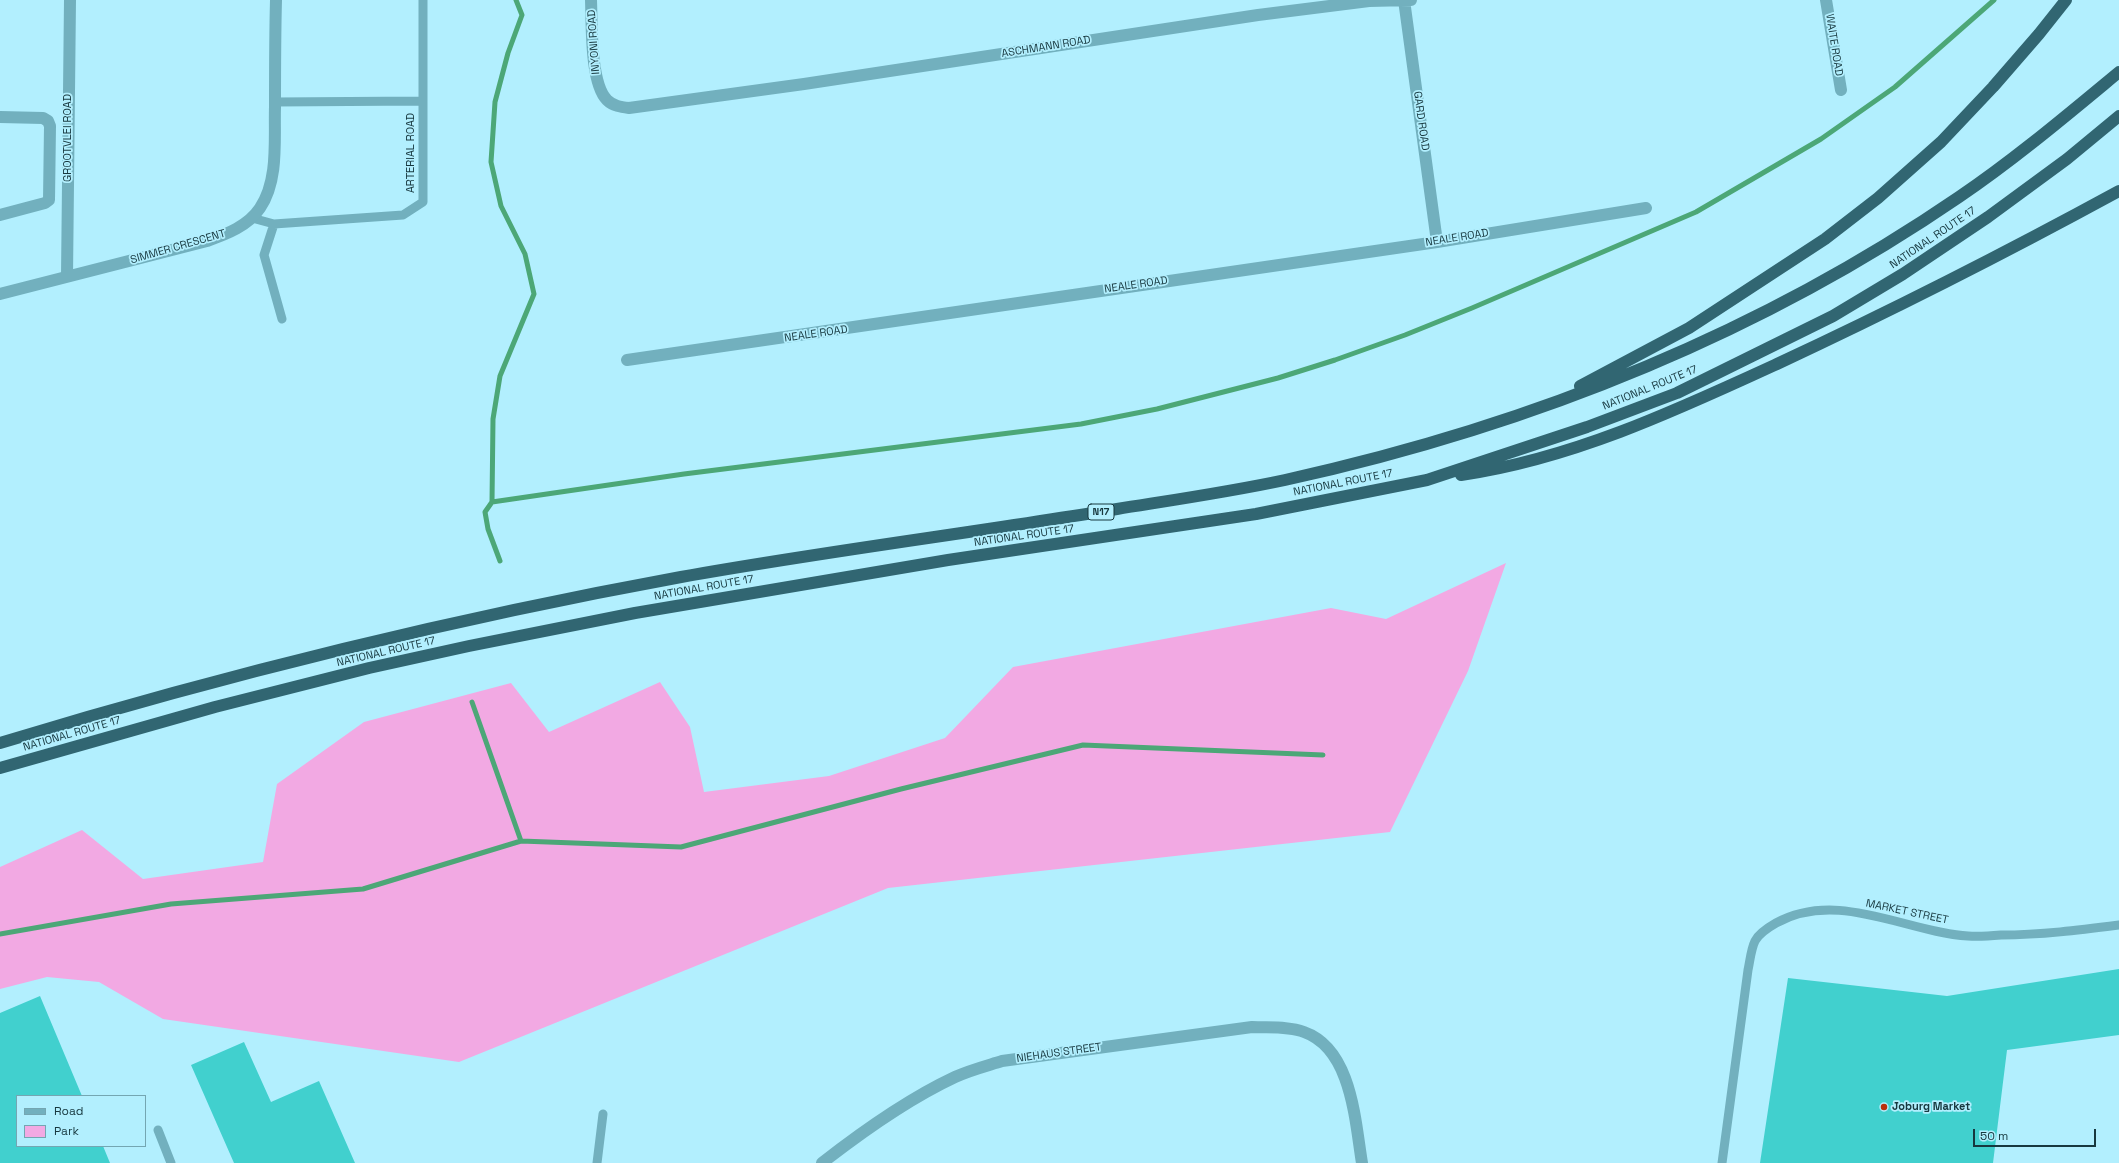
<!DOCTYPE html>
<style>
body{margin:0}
#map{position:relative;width:2119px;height:1163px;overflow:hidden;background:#b2effe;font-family:"Space Grotesk",sans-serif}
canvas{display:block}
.legend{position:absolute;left:16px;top:1095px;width:130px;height:52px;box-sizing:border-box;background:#b2effe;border:1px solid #74a6b2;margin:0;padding:5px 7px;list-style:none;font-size:12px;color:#17383f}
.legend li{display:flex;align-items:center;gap:8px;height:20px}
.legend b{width:20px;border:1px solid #74a6b2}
.scale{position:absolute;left:1973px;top:1129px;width:123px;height:18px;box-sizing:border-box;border:2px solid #17383f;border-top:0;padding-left:5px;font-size:12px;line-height:14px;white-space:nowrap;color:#17383f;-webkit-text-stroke:3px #b2effe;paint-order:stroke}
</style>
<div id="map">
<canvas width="2119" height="1163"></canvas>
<ul class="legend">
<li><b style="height:5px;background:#72b0be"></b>Road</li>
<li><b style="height:11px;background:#f2a9e3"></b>Park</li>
</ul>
<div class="scale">50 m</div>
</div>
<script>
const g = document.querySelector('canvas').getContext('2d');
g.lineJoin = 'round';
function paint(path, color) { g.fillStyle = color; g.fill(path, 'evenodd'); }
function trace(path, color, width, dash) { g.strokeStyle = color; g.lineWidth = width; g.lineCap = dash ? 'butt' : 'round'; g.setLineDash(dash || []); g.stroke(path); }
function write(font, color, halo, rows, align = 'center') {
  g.font = font + ' "Space Grotesk",sans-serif'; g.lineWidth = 3.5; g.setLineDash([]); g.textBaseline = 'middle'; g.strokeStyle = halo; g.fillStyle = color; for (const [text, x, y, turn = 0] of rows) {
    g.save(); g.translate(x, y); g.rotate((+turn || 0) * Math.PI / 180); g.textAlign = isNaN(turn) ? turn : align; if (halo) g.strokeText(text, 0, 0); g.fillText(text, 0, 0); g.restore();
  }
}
paint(new Path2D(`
 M1506 563 1468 671 1390 832 888 888 459 1062 163 1019 99 982 47 977 0 989V867L82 830 143 879 263 862 277 784 364 722 511 683 549 732 660 682 690 727 704 792 829 776 945 738 1013 667 1331 608 1386 619Z`), '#f2a9e3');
trace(new Path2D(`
 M492 502 684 474 1081 424 1157 409 1278 378 1335 360 1405 335 1472 308 1696 212 1821 139 1895 87 1994 0
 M500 561 488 529 485 512 492 502 493 419 500 376 534 294 525 254 501 206 491 162 495 102 508 53 522 15 516 0
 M472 702 521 841
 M0 934 171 904 363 889 521 841 681 847 901 789 1083 745 1323 755`), '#4ca777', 5);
paint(new Path2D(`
 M2119 969V1035L2007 1050 1993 1163H1760L1788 978 1947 996Z
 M40 996 82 1096H17V1146H103L110 1163H0V1013Z
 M244 1042 271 1102 319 1081 355 1163H234L191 1065Z`), '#41d0ce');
trace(new Path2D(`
 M275 102 423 101
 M252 218 274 224 403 215 423 202V0
 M274 224 264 255 282 319
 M158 1130 171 1163
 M597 1163 603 1114
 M1722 1163 1748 970C1750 961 1751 949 1755 941 1759 933 1769 927 1776 923 1838 889 1905 932 1968 936 1979 937 1990 936 2001 935 2041 935 2080 930 2119 925`), '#72b0be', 9);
trace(new Path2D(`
 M591 0C592 24 590 83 607 100 613 106 621 107 629 108L804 84 1258 15 1369 1 1411 0
 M1404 0 1437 242
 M1826 0 1841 90
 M0 117 43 118 48 121 50 126 49 200 45 203 0 215
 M67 276 70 0
 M0 294 207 241C227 234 248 226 260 208 279 180 274 139 275 107 275 71 275 36 276 0
 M627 360 1437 242 1646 208
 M822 1163C863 1131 908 1099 955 1077 970 1070 986 1066 1002 1061L1252 1027C1269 1028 1288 1026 1304 1032 1352 1049 1355 1121 1362 1163`), '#72b0be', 12);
trace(new Path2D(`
 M1580 386 1689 328 1825 239 1878 198 1941 142 1993 87 2039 34 2066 0
 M1461 475C1572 459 1677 410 1777 364 1893 310 2007 252 2119 191
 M0 743C224 675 451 619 681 577 826 551 972 533 1117 509 1173 500 1229 492 1285 480 1525 427 1756 336 1959 197 2015 159 2067 115 2119 72
 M0 768 215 707 369 668 469 646 635 613 948 560 1256 514 1427 480 1587 427 1677 393 1833 316 1903 274 1988 217 2067 159 2119 116`), '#316672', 12);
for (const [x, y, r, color] of [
 [1884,1107,4,"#ba2f0c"]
]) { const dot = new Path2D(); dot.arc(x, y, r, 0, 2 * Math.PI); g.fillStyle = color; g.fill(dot); trace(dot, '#b2effe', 1.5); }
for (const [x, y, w] of [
 [1101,512,26]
]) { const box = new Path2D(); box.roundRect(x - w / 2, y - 8, w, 16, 3); g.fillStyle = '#b2effe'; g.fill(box); trace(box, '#17383f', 1); }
write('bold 10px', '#17383f', null, [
 ["N17",1101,512]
]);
write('11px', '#17383f', '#b2effe', [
 ["INYONI ROAD",594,42,-94],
 ["WAITE ROAD",1834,45,81],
 ["ASCHMANN ROAD",1046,47,-9],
 ["GARD ROAD",1421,121,82],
 ["GROOTVLEI ROAD",68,138,-90],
 ["ARTERIAL ROAD",411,153,-90],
 ["NEALE ROAD",1457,238,-9],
 ["NATIONAL ROUTE 17",1933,238,-34],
 ["SIMMER CRESCENT",178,247,-16],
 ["NEALE ROAD",1136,285,-8],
 ["NEALE ROAD",816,334,-8],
 ["NATIONAL ROUTE 17",1650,388,-22],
 ["NATIONAL ROUTE 17",1343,483,-11],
 ["NATIONAL ROUTE 17",1024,536,-8],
 ["NATIONAL ROUTE 17",704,588,-10],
 ["NATIONAL ROUTE 17",386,652,-13],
 ["NATIONAL ROUTE 17",72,734,-16],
 ["MARKET STREET",1907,912,12],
 ["NIEHAUS STREET",1059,1053,-8]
]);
write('bold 11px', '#17383f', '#b2effe', [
 ["Joburg Market",1892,1107]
], 'left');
</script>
